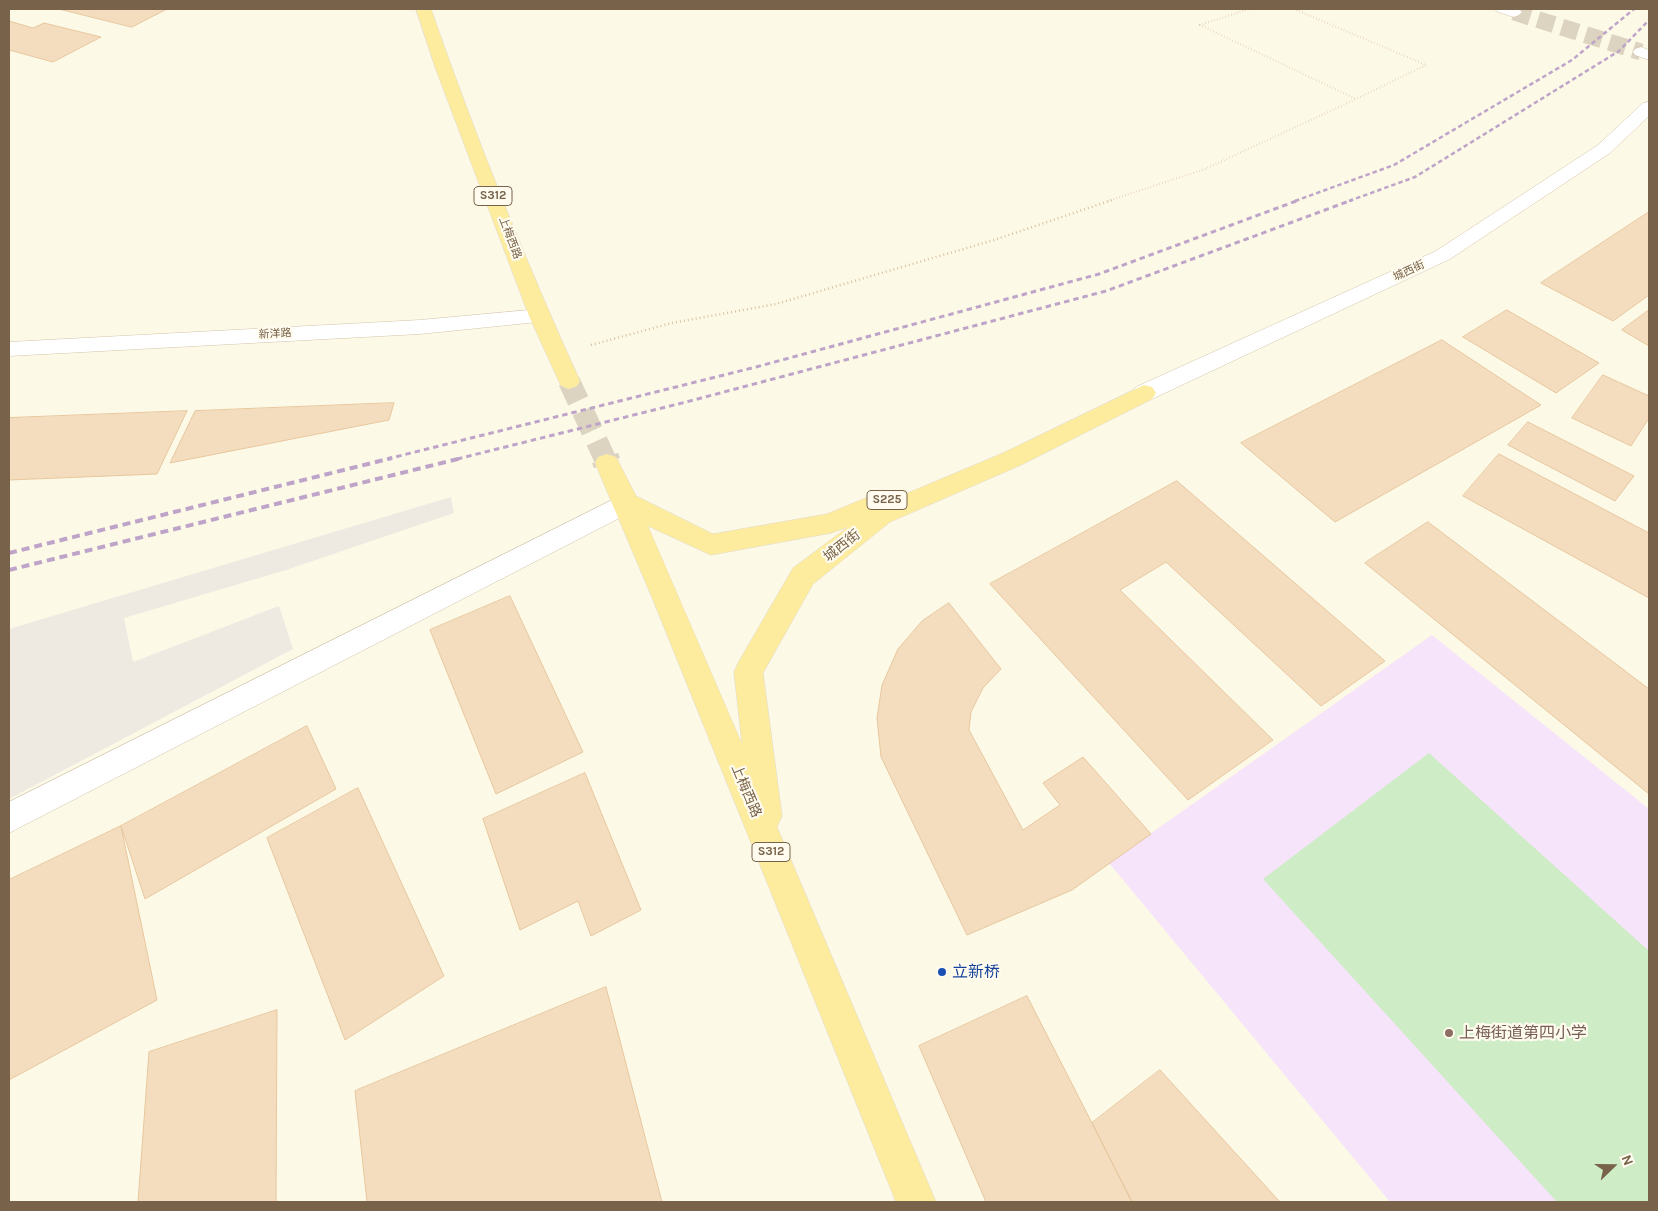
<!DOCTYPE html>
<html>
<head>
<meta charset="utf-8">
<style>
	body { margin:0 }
	#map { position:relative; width:1658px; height:1211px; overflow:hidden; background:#fdf9e7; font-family:Karla,sans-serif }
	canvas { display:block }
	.frame { position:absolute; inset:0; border:10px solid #78634a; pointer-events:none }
	.north { position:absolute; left:1588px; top:1141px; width:50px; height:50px; -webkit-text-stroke:4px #fffbee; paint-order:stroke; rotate:68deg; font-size:14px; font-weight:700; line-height:20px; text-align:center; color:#78634a }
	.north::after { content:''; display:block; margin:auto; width:18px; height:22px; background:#78634a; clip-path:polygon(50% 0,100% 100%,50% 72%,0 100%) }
</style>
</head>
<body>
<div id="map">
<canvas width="1658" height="1211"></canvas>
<div class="frame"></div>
<div class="north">N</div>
</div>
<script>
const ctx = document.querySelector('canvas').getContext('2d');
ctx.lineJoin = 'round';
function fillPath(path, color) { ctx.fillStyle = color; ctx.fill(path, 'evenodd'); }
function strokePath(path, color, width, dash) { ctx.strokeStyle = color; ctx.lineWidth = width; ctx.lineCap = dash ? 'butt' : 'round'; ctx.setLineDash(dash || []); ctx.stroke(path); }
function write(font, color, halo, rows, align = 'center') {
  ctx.font = font + ' Karla,"Noto Sans SC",sans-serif'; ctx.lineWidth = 4.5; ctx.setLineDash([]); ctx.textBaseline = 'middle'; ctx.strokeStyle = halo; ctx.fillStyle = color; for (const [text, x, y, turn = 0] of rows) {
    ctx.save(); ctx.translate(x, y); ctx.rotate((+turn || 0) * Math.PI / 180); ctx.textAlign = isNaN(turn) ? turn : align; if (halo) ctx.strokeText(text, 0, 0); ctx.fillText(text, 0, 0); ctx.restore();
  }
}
fillPath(new Path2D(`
	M451,497L454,513L286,570L124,618L133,662L279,606L293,649L9,799V629Z`), '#eee9e1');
fillPath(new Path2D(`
	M1432,635L1649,809V1202H1390L1109,863Z`), '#f6e4fa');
fillPath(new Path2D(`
	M1429,753L1649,951V1202H1557L1263,879Z`), '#ceecc5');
const building = new Path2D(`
	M59,9H167L132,27Z
	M9,21L33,28L44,23L101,37L53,62L9,50Z
	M1649,212V295L1613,321L1541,283Z
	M1507,310L1599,363L1556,393L1463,337Z
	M1649,310V346L1622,330Z
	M1442,340L1541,405L1335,522L1241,443Z
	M1603,375L1649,396V418L1631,446L1572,418Z
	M394,403L389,420L170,463L195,411Z
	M187,411L157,474L9,480V418Z
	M1528,422L1634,476L1615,501L1508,445Z
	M1499,454L1649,533V598L1463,496Z
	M1177,481L1385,661L1321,706L1166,562L1120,590L1273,740L1188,800L990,584Z
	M1428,522L1649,689V794L1365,563Z
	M510,596L583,752L496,794L430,630Z
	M949,603L1001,669L983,688L971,712L969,730L1023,830L1060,805L1043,783L1083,757L1151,834L1072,890L967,935L881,757L877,718L882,685L898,649L922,621Z
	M307,726L336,789L145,899L121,826Z
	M585,773L641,910L591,936L578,901L520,930L483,819Z
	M358,788L444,976L345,1040L267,838Z
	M121,826L157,1000L9,1080V880Z
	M606,987L662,1202H367L355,1091Z
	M1027,996L1092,1123L1132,1202H986L919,1046Z
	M277,1010L276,1202H138L149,1052Z
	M1160,1070L1280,1202H1132L1092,1123Z`);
fillPath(building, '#f4ddbe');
strokePath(building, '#e7c79e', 1);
strokePath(new Path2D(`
	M1514,12L1641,52`), '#dcd4c0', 17, [17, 8]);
strokePath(new Path2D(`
	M569,381L605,459`), '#dcd4c0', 22, [22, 11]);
strokePath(new Path2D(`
	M605,458L607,463`), '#dcd4c0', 28, [28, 14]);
const street = new Path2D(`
	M1495,9H1519L1522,12L1519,15L1514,17L1498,12Z
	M626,493L635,496L639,503L635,510L9,833V802Z`);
const secondary = new Path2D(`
	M1641,47L1649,50V60L1635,55L1633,52L1635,49Z
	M1649,102V116L1610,153L1450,259L1152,399L1144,401L1136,399L1132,393L1136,387L1436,251L1598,145L1643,103Z
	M540,309L548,311L551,316L548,321L420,334L9,356V342L420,320Z`);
const primary = new Path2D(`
	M416,9H431C475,135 525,260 580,381L577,386L569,389L561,386L529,316L435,67Z
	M1144,385L1152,387L1156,393L1152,399L1021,465L890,522L813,584L763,673L782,816L777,827L936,1202H896L653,600L595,463L598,457L607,454L616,457L636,496L713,534L827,514L885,490L894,493L896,498L1003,453ZM648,526L711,555L831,533L848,527L793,568L738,663L734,672L742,744Z`);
strokePath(street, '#d0c2ac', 1);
strokePath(secondary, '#d3c4aa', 1);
strokePath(primary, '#dfdad4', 1);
strokePath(new Path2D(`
	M1294,9L1426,65L1356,99
	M1108,201L1205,169L1356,99L1200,25L1249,9`), '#d9c1a0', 2, [0.5, 2.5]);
strokePath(new Path2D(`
	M591,345L672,323L776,304L994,240L1112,200`), '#d9c1a0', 2.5, [1, 3]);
fillPath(street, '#fff');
fillPath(secondary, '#fff');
fillPath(primary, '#fdeb9e');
strokePath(new Path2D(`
	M1295,201L1394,165L1572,60L1634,9
	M1349,201L1415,177L1619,51L1649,20`), '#bea4c8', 2.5, [4.5, 3]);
strokePath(new Path2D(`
	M387,459L756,367L1099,274L1299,200
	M457,459L686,402L1106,291L1352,200`), '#bea4c8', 3, [5.5, 4]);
strokePath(new Path2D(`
	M9,553L392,458
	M9,570L462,458`), '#bea4c8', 4, [8, 5]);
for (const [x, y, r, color] of [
	[942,972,5,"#1a4fb4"],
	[1449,1033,5,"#8d6e63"]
]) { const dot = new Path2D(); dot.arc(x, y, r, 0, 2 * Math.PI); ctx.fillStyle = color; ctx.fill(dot); strokePath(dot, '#fffbee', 2); }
write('11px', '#78634a', '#fffbee', [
	["上梅西路",510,238,69],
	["城西街",1409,271,-25],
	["新洋路",275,334,-3]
]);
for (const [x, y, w] of [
	[493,196,38],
	[887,500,40],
	[771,852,38]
]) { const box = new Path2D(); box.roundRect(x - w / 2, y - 9.5, w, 19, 4); ctx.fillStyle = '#fffbee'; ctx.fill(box); strokePath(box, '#78634a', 1); }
write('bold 12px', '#78634a', null, [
	["S312",493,196],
	["S225",887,500],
	["S312",771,852]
]);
write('14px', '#78634a', '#fffbee', [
	["城西街",842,546,-38],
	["上梅西路",746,791,67]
]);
write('16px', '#164399', '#fffbee', [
	["立新桥",952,972]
], 'left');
write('16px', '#785e54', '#fffbee', [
	["上梅街道第四小学",1459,1033]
], 'left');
</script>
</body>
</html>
